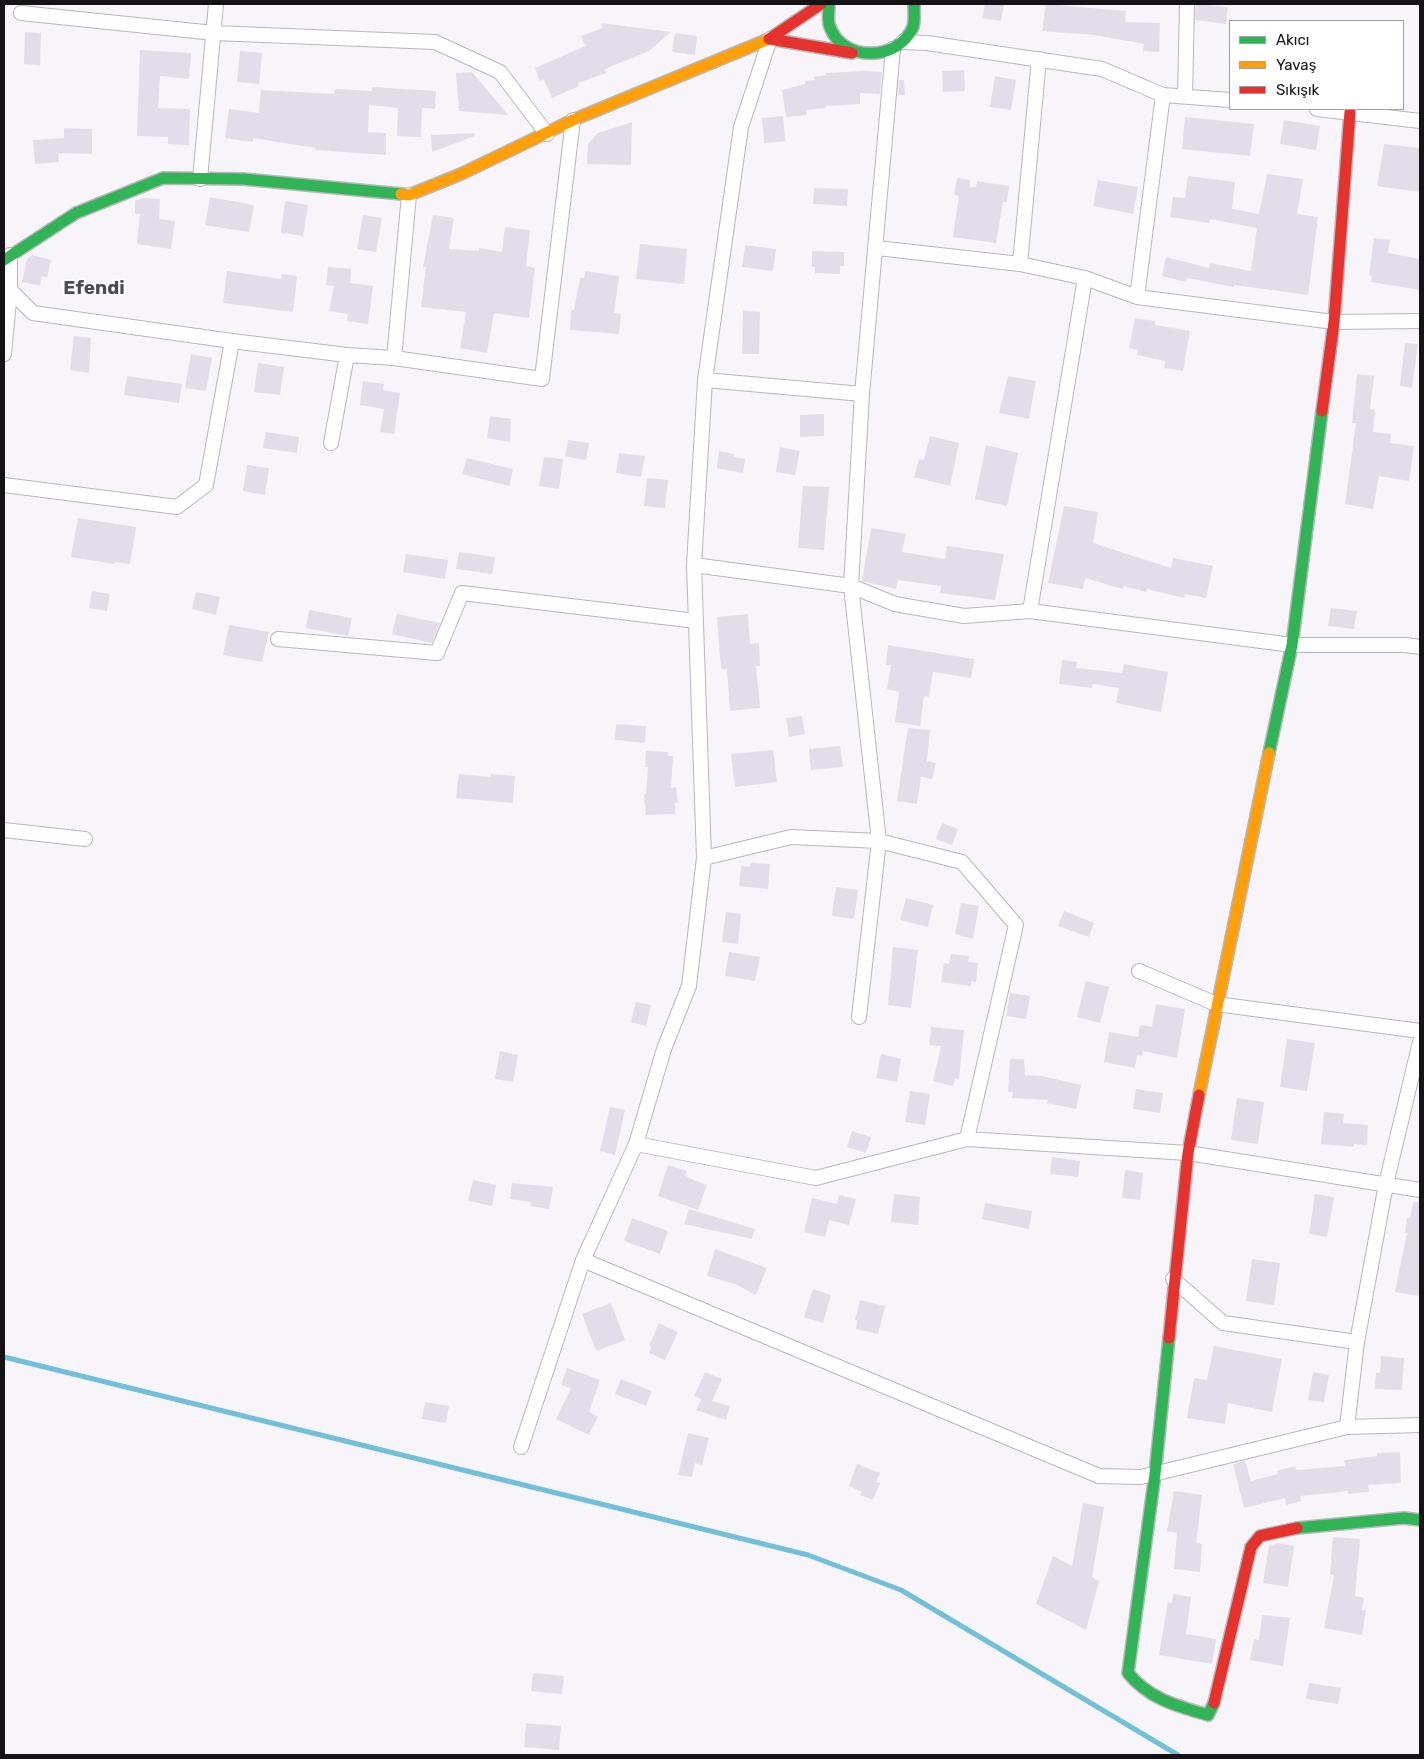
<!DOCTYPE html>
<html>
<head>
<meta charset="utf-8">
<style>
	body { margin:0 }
	#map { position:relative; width:1424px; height:1759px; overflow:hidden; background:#f7f5fa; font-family:Rubik,sans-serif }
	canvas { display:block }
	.frame { position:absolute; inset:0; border:5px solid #151316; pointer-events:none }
	.legend { position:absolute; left:1229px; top:20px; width:175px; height:90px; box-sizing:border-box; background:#fff; border:1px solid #a1a1a2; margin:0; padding:6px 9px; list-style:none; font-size:15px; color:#151316 }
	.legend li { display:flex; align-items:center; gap:10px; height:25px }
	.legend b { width:25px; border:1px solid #a1a1a2 }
</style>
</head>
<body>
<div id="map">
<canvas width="1424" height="1759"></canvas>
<div class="frame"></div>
<ul class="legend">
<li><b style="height:6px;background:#30b455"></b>Akıcı</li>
<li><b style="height:6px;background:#ff9f0a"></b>Yavaş</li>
<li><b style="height:6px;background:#e5322d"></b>Sıkışık</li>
</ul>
</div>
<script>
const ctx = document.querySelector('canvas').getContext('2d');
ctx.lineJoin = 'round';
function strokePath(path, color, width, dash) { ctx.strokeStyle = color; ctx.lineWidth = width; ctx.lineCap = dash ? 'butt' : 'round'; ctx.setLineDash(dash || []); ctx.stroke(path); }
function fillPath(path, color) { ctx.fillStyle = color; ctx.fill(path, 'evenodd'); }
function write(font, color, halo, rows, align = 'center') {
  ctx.font = font + ' Rubik,sans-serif'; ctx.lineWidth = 4; ctx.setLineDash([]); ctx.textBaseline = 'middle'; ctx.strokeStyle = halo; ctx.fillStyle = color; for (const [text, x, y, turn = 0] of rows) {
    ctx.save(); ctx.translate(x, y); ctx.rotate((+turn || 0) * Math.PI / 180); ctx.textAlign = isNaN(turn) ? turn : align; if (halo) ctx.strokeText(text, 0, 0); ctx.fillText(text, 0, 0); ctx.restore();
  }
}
strokePath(new Path2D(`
	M4,1357L808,1555L901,1590L1178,1755`), '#72bfda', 5);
fillPath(new Path2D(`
	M985,4H1004L1001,21L982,18Z
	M1046,4L1126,11L1125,22L1160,23L1159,52L1143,51L1144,44L1095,35L1042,31Z
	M1196,4L1228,7L1226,24L1195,20Z
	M601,23L671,32L649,51L610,67L605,70L606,73L578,83L579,86L552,98L544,79L540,81L535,68L585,46L581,36L603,28Z
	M25,32L41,33L40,65L24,64Z
	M675,33L697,36L695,55L672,52Z
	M140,50L191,53L189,79L160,76L158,108L190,109L189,145L168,144V137L137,136Z
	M240,51L262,53L259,84L237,82Z
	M964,70L965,91L943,92L942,71Z
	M866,71L882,72L880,94L860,93V104L826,106V108L806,110L807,115L786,117L782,90L805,84V81L815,80L814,77L826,75V73Z
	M472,72L508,115L459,111L456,73Z
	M995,76L1016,80L1011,110L990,107Z
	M899,80H904L905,95H898Z
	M372,87L436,91L435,109L422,108L421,137L397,136L398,108L369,105L368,132L386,133V155L315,150L316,148L253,138V142L225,138L229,109L259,113L261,90L334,94L335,89L372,91Z
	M783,116L785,141L764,143L762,118Z
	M1185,117L1254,124L1250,156L1182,149Z
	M1284,120L1320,126L1316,150L1280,144Z
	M632,122L631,165L587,164L588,144L598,133Z
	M64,128L92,129V154L58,153L59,162L35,164L33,140L64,138Z
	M474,133L475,136L432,152L431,135Z
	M1384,144L1420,148V192L1377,186Z
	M1267,174L1303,179L1297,214L1318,217L1308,295L1234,285V287L1187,278L1186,282L1162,276L1166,257L1209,268L1210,263L1251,271L1257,228L1210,219L1209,223L1170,217L1173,197L1185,198L1188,176L1235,182L1232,209L1259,214Z
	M957,178L970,180V187H976L977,181L1009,186L1007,202H1003L996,243L953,237L959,196L954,195Z
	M1098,180L1138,187L1133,214L1093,206Z
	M814,188L848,189L847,206L813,204Z
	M210,197L254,205L249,232L205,225Z
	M143,198L160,199L159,219L175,221L171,249L137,244L140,214H135V201Z
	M285,201L308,205L303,236L281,233Z
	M363,215L382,218L376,252L357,249Z
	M433,215L454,218L449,249L479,251V248L502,252L505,227L530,230L526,266L535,268L529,318L494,313L487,353L460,348L466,312L421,307L426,267H423Z
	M1374,238L1390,240L1388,253L1420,259V290L1371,282L1372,276L1369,275Z
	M640,244L687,249L684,284L636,279Z
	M745,245L776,249L773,271L742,267Z
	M812,251L844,252V266H840V274L815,273V267H812Z
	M32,255L51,260L47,278L42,276L40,286L22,282L27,259Z
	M328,267L351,269L350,283L373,286L368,324L347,321L348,314L329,311L334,286L326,285Z
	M227,271L281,279L282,274L297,276L293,312L223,303Z
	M585,271L619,276L614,313L621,314L619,334L570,330L571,310H574L580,278H584Z
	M743,311L760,312L759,354H742Z
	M1135,318L1155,321V325L1190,331L1183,371L1164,368L1165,361L1137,355L1138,350L1129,348Z
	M74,336L91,338L89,373L70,370Z
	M1405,343L1418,344L1412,388L1400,386Z
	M191,354L212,358L206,391L185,388Z
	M258,363L284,367L280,395L254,392Z
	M1357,374L1374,376L1370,409L1375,410L1373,432L1391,434L1390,443L1414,446L1409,481L1379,476L1373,509L1345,504L1356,423H1352Z
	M127,376L182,384L179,403L124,395Z
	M1008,376L1036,381L1029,419L999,413Z
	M363,381L384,384L383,390L400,393L394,434L380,432L384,409L360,405Z
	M824,414V436L800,437V415Z
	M490,416L511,419L510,442L487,438Z
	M266,432L299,437L297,453L263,448Z
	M930,436L959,443L950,486L914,477L919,459L924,460Z
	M568,440L589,443L586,460L565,456Z
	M986,445L1018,453L1007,506L975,499Z
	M780,447L800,451L795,475L776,472Z
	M719,451L734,454V457L745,459L743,473L717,468Z
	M619,453L645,456L641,477L616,473Z
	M544,457L563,459L559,489L539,486Z
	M467,458L513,469L509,486L462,474Z
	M247,465L269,468L265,495L243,491Z
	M647,478L668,480L665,508L644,506Z
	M803,486L829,487L824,550L798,548Z
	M1064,506L1098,512L1093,543L1171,568L1173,558L1213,566L1206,598L1185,594L1184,598L1147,589L1146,592L1124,586L1123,589L1085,578L1083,589L1048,583Z
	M78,518L136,527L130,564L115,562V564L71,557Z
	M871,528L906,534L902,552L945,559L947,546L1004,554L995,600L940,593L941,586L898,580L896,589L862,581Z
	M459,552L495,557L492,574L456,569Z
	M406,554L448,560L445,579L403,572Z
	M92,591L110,594L107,611L89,608Z
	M196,592L220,597L216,615L192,609Z
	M1331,608L1357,611L1354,629L1328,626Z
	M309,610L352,618L348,636L306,628Z
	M397,614L440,623L432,643L392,634Z
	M748,614L750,644L759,643L760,666H756L760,708L730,711L727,669H721L717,617Z
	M229,625L269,632L262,662L223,655Z
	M888,645L974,659L971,678L933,672L929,697L924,696L920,726L895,722L899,692L887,689L891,665H886Z
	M1062,660L1077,662L1076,668L1122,673L1124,664L1168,672L1161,712L1116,703L1119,688L1093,684L1092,688L1059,684Z
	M802,716L805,734L789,737L786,718Z
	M616,724L646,726L645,743L615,740Z
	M908,728L930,730L927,761L936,763L932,779L921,777L917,804L897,801Z
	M840,746L843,767L811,770L809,749Z
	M773,750L777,782L735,787L731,754Z
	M646,751L668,752V756H673L671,788L676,787L678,803H675V814L646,815L644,794H646L648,767H645Z
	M459,774L491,777V774L515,776L513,803L456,798Z
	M942,823L958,829L952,845L936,839Z
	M751,863L770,864L768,889L739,886L741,866L750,867Z
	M836,887L858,890L854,919L832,916Z
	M906,898L933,905L928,927L900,920Z
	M961,903L979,906L973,939L955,934Z
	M1064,911L1094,923L1089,937L1058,926Z
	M726,912L741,914L738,944L722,942Z
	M893,947L918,950L911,1008L888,1005Z
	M729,952L760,957L755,981L725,976Z
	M951,954L969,956L968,962L978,963L976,982L971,981V986L941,982L944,963L949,964Z
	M1086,981L1109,987L1100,1023L1077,1017Z
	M1010,993L1030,996L1026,1019L1006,1016Z
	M636,1002L651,1005L646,1026L631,1022Z
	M1156,1004L1185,1009L1177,1058L1143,1051L1142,1056L1137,1055L1135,1068L1104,1062L1109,1032L1138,1037L1140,1025L1152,1027Z
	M931,1027L964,1030L959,1079L955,1078L953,1086L933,1081L941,1046L929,1045Z
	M1287,1039L1315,1043L1307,1091L1280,1087Z
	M500,1051L518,1055L513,1082L495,1079Z
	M881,1054L901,1059L897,1082L876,1078Z
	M1010,1059H1024L1025,1075L1042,1076L1081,1085L1076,1109L1047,1103L1048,1100L1012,1098L1013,1092H1008Z
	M1136,1089L1163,1093L1160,1113L1133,1109Z
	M910,1091L930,1094L925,1125L905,1122Z
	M1237,1098L1264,1102L1258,1144L1231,1140Z
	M610,1107L625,1110L615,1155L600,1151Z
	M1324,1112L1344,1114L1343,1123L1368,1125L1367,1145L1354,1144L1353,1147L1321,1144Z
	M852,1131L871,1137L866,1153L847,1147Z
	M1052,1157L1080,1161L1078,1177L1050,1174Z
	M668,1165L687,1171L685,1175L689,1178L707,1185L698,1210L658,1196Z
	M1125,1170L1143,1173L1140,1200L1122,1198Z
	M473,1180L496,1185L492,1206L468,1201Z
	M512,1183L553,1187L549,1209L530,1206L531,1202L510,1199Z
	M894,1194L920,1197L918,1225L891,1222Z
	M1315,1194L1334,1197L1327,1237L1309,1234Z
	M839,1195L856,1199L849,1225L829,1220L825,1237L804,1232L812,1198L837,1204Z
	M1413,1202H1420V1292L1418,1296L1395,1292L1407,1233H1405L1407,1218H1410Z
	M985,1203L1032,1211L1029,1229L982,1219Z
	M689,1209L755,1229L752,1239L684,1224Z
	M632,1218L668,1231L660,1254L624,1241Z
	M715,1249L767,1268L756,1295L735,1284L707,1276Z
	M1252,1259L1280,1263L1274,1305L1246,1301Z
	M813,1289L831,1295L823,1323L804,1317Z
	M860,1300L885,1306L878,1334L856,1329L857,1321L855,1320Z
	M611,1303L625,1340L596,1351L582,1314Z
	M659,1323L678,1332L665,1360L649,1353L651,1347L649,1346Z
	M1214,1346L1282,1359L1272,1412L1228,1403L1225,1424L1187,1418L1194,1378L1207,1380Z
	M1381,1356L1404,1358L1402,1390L1375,1389L1376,1373H1380Z
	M567,1368L600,1380L589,1412L598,1417L589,1435L556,1419L571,1388L561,1385Z
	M705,1372L722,1379L712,1401L730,1406L726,1420L696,1410L701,1399L694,1396Z
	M1313,1372L1329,1375L1324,1402L1308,1400Z
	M621,1379L652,1391L646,1406L615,1394Z
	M425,1402L449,1406L446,1423L422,1419Z
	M688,1433L709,1438L702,1465L695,1463L692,1477L678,1475Z
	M1400,1452L1401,1483L1368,1485L1369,1492L1348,1494V1491L1300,1496L1301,1501L1286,1505L1285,1498L1244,1508L1233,1464L1245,1461L1251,1481L1278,1474L1277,1471L1295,1466L1297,1470L1345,1466L1344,1460L1377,1456V1453Z
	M857,1464L880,1473L876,1482L880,1483L873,1500L860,1495L862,1492L849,1486Z
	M1174,1491L1202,1495L1196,1543L1202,1544L1200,1572L1174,1569L1177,1533L1167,1531Z
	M1083,1503L1104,1507L1092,1577L1099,1581L1086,1630L1036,1604L1053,1556L1072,1566Z
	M1333,1537L1360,1539L1355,1596L1364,1598L1362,1610H1366L1362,1635L1324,1628L1334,1576L1330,1575Z
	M1278,1543L1294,1546L1288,1587L1263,1583L1269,1546Z
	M1173,1594L1191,1597L1186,1634L1216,1639L1212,1664L1159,1655L1168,1602L1172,1603Z
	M1262,1615L1290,1618L1283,1666L1250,1660L1254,1639L1259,1640Z
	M533,1673L564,1676L562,1694L531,1691Z
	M1309,1683L1341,1688L1338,1704L1306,1699Z
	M526,1723L561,1726L559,1750L524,1747Z`), '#e3ddea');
const street = new Path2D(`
	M21,13L214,33L435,42L500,72L547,134
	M903,42L927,43L1102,69L1163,95L1230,100
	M1185,96L1187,4
	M1317,109L1420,121
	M200,179L216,4
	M877,248L1020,264L1085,278L1137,297L1334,322L1420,321
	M10,255V290L33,313L232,341L347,355L394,358L542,379L573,120
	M1020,264L1039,59
	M1137,297L1163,95
	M4,354L10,290
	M394,358L409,195
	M705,380L862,394
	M331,443L347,355
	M4,485L177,507L206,485L232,341
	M694,565L851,586L895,604L964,616L1030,611L1292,645H1405L1420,647
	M1030,611L1085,278
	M278,639L437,653L462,593L696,621
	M4,830L85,839
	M704,858L791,837L879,841L962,862L1016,925L967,1139
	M1139,971L1216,1004L1420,1031
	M859,1017L879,841L851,586L862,394L893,49
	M636,1144L816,1178L967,1139L1188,1153L1420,1190
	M583,1260L1099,1476L1141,1477L1347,1427L1420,1425
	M1173,1279L1223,1323L1357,1342
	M1347,1427L1357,1342L1386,1184L1420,1042
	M521,1447L583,1260L636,1144L664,1049L689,986L704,858L694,565L705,380L741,127L770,39`);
const fast = new Path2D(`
	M829,4C829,11 827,21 830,27C843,63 899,61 913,27C915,21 914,11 914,4
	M4,260L76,213L163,178L243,179L401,194
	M1269,753L1292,645L1322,411
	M1169,1338L1155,1474L1128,1673C1149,1699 1177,1706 1208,1715L1214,1703
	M1297,1528L1404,1518L1420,1520`);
const slow = new Path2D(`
	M401,194L409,195L461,174L573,120L769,39
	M1199,1095L1269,753`);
const jam = new Path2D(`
	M769,39L821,4
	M770,39L852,53
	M1322,411L1334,322L1350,112
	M1169,1338L1188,1153L1199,1095
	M1214,1703L1251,1547L1260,1536L1297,1528`);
strokePath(street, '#b8b7bb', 16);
strokePath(fast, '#b8b7bb', 14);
strokePath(slow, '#b8b7bb', 14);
strokePath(jam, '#b8b7bb', 14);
strokePath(street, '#fefefe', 14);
strokePath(fast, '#30b455', 11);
strokePath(slow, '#ff9f0a', 11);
strokePath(jam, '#e5322d', 11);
write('bold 19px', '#4e4a52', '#fff', [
	["Efendi",94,289]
]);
</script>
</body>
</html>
